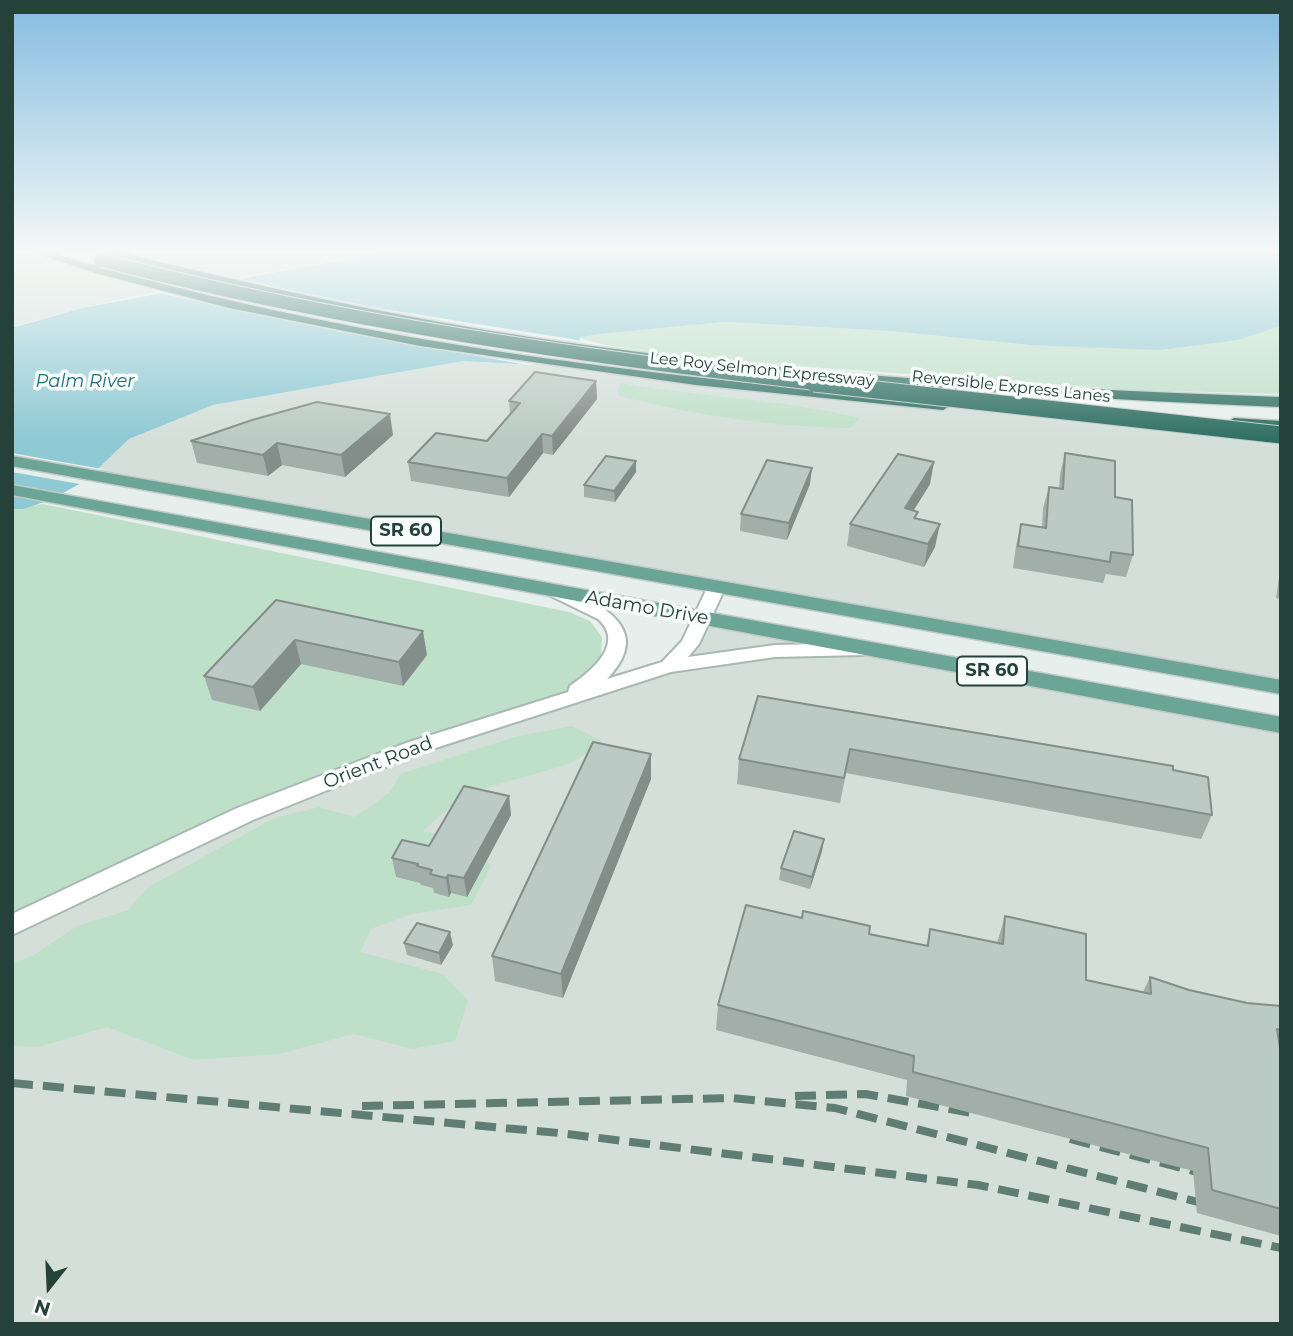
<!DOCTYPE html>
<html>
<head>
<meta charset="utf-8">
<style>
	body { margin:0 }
	#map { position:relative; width:1293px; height:1336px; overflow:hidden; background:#e6efeb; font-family:Montserrat,sans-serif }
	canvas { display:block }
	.frame { position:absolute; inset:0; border:14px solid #24423a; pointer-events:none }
	.north { position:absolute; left:14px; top:1252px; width:70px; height:70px; -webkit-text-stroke:5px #f7fbf9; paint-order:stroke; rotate:198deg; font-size:19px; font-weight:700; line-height:28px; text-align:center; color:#24423a }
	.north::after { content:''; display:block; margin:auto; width:24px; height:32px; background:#24423a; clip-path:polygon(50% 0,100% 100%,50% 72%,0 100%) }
</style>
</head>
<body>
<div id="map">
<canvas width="1293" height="1336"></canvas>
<div class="frame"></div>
<div class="north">N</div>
</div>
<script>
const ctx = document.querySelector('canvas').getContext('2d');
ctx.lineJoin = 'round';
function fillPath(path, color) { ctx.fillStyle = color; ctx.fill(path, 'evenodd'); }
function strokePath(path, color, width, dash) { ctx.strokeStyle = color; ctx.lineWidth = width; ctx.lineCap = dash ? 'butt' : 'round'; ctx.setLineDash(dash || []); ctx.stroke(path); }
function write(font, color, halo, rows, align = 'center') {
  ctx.font = font + ' Montserrat,sans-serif'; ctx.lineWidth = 7; ctx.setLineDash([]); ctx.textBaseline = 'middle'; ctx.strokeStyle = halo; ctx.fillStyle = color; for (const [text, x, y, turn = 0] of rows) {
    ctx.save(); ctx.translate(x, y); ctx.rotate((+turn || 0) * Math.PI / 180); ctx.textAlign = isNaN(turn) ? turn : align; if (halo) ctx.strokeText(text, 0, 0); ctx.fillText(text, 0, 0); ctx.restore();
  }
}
fillPath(new Path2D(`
	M12,253H32L162,291L82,308L12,327Z
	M120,253H380L229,279Z
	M463,361L516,364L539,361L690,382L1281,431V685L94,472L129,439L213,405Z
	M707,625L1281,733V1324H12V926L215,833L404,755L679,662Z`), '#d4dfda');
fillPath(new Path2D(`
	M726,322L890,331L1030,345L1238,340L1281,326V394L1135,390L782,365L668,354L605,345L579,338L598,334Z
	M620,383C700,397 781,399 860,418L850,428C773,427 694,415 620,396L618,391Z
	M43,504L569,612L590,621L602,637L601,657L579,687L555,700L323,781L12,920V509Z
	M572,726L604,742L569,764L465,794L423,831L474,842L491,867L471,905L411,914L371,929L360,952L443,974L468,1001L455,1041L413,1049L354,1034L279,1054L194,1060L107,1027L39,1047L12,1046V964L34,955L77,926L128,910L147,888L274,818L319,807L355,817L390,792L400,774L518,736Z`), '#bfe0c8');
fillPath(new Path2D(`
	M380,253H1281V326L1238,340L1160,350L1030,345L890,331L726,322L598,334L579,338L585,351L554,359L516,364L463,361L213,405L129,439L85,481L52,499L24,509H12V328L82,308Z`), '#8ec9d4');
fillPath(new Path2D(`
	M225,276L377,308L584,341L589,350L587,354L561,361L551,360L528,365L340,332L149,291Z
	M12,453L102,469L85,485L12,472Z`), '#e6efeb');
const tertiary = new Path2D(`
	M717,581L726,586L699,644L688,657L775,645L863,643L872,649L863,655L775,657L671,672L420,753L253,820L12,935V914L237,808L406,743L568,692L570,686C590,672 626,644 598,619L549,595L546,591L549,587C560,584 570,591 580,596C621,614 645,640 607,679L662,662L682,641L708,586Z`);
const primary = new Path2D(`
	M12,456L1281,680V694L12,466Z
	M12,485L1281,717V733L12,495Z`);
const motorway = new Path2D(`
	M35,253H52C340,340 643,377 943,400L951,405L943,410L696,385L420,346L229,308L99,274Z
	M105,253H123C262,287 401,318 543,339C787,375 1034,388 1281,397V407C945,393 619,369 290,300C245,291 200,279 156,268C140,264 118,262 105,253Z
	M1234,418L1281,421V431L1229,426L1226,423Z`);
strokePath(tertiary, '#a8b8b2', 4);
strokePath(primary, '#c2cac8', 3);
strokePath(motorway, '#c2cac8', 3);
fillPath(tertiary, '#fff');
fillPath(primary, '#6aa596');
fillPath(motorway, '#2f6f62');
strokePath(new Path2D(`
	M12,1083L559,1133L978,1185L1281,1248
	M795,1096L865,1094L972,1113
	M362,1106L732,1098L835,1108L1213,1206
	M1070,1139L1213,1176`), '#5f7d75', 8, [21, 10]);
const motorwayBridgeFar1 = new Path2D(`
	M100,260C340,322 583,357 829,385`);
const motorwayBridge = new Path2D(`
	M814,383L1281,435`);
strokePath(motorwayBridgeFar1, '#c2cac8', 15, []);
strokePath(motorwayBridge, '#c2cac8', 19, []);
strokePath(motorwayBridgeFar1, '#2f6f62', 13);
strokePath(motorwayBridge, '#2f6f62', 17);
fillPath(new Path2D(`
	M596,381L597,399L553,455L543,453L509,497L411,481L408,462L487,441L510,414L509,401Z
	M393,435L345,477L282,465L268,476L197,463L191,441Z
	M1065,453L1115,497L1133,555L1126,577L1106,574L1103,583L1013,568L1016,546L1021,524L1042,528L1043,508L1049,487L1059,488L1060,474Z
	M636,461V472L615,502L584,497V485Z
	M810,484L787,540L740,531L741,514Z
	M930,484L913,511L918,512L916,518L935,547L924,567L847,546L850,524Z
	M1281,564V599L1276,598Z
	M276,600L427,655L403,686L301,664L260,711L212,700L204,676Z
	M758,696L1173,770L1212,815L1201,839L846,773L840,803L737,784L739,759Z
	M651,754V779L563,998L495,981L492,956Z
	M509,796L511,815L467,897L451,893L449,897L434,893L433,888L421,885L420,883L396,877L392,858L429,846Z
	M824,839L822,851L810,889L779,880L781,868Z
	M1005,916L1086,980L1143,992L1150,977L1189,990L1247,1003L1281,1006V1036L1278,1040L1281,1054V1236L1197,1213L1193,1171L906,1096L907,1080L716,1030L718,1005L926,946L930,929L997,943Z
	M404,943L453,945L441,965L407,955Z`), '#a1aea9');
fillPath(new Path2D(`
	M596,381L597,399L553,455L552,436Z
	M390,414L393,435L345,477L341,455Z
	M542,434L543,453L509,497L507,478Z
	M277,443L282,465L268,476L263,455Z
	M636,461V472L615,502L614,491Z
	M934,462L930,484L901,531L905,508Z
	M812,468L810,484L787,540L789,523Z
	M940,524L935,547L924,567L928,544Z
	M423,631L427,655L403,686L399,662Z
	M295,640L301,664L260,711L253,687Z
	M651,754V779L563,998L561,974Z
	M509,796L511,815L467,897L464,878Z
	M824,839L822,851L810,889L812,877Z
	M448,875L451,893L449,897L446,878Z
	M450,932L453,945L441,965L439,953Z`), '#838d89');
const building = new Path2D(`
	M535,372L596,381L552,436L542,434L507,478L408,462L436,433L487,441L520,403L509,401Z
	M317,402L390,414L341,455L277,443L263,455L191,441L252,420Z
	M1065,453L1115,461V497L1132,500L1133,555L1111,552L1110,562L1018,546L1021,524L1046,528L1049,487L1063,489Z
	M898,454L934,462L905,508L918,512L914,518L940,524L928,544L850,524Z
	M606,456L636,461L614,491L584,485Z
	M767,460L812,468L789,523L741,514Z
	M276,600L423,631L399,662L295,640L253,687L204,676Z
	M758,696L1173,766V770L1208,777L1212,815L850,749L844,778L739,759Z
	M593,742L651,754L561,974L492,956Z
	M464,786L509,796L464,878L448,875L446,878L430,874L432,870L417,866L418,864L392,858L402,840L429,846Z
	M794,831L824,839L812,877L781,868Z
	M746,905L802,918L803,911L870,926L869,934L928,946L930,929L1003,944L1005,916L1086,934V980L1151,994L1150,977L1189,990L1247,1003L1281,1006V1030L1277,1029L1281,1054V1209L1212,1190L1208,1148L913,1072L914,1056L718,1005Z
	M417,923L450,932L439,953L404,943Z`);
fillPath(building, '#bbcac4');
strokePath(building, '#838d89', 2);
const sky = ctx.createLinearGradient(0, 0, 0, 440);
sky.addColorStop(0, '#84bce0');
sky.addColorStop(0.57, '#f4f8f6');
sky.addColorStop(1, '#f4f8f600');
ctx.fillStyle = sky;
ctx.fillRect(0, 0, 1293, 440);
write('16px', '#24423a', '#f7fbf9', [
	["Lee Roy Selmon Expressway",762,370,6],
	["Reversible Express Lanes",1011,387,6]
]);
write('italic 18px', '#1c6f80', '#f7fbf9', [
	["Palm River",85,382]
]);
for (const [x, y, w] of [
	[406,531,70],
	[992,671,70]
]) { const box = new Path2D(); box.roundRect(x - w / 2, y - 14.5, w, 29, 5); ctx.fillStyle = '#f7fbf9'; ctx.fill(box); strokePath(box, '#24423a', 2); }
write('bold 18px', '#24423a', null, [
	["SR 60",406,531],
	["SR 60",992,671]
]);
write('19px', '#24423a', '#f7fbf9', [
	["Adamo Drive",647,608,10],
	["Orient Road",378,763,-21]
]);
</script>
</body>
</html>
